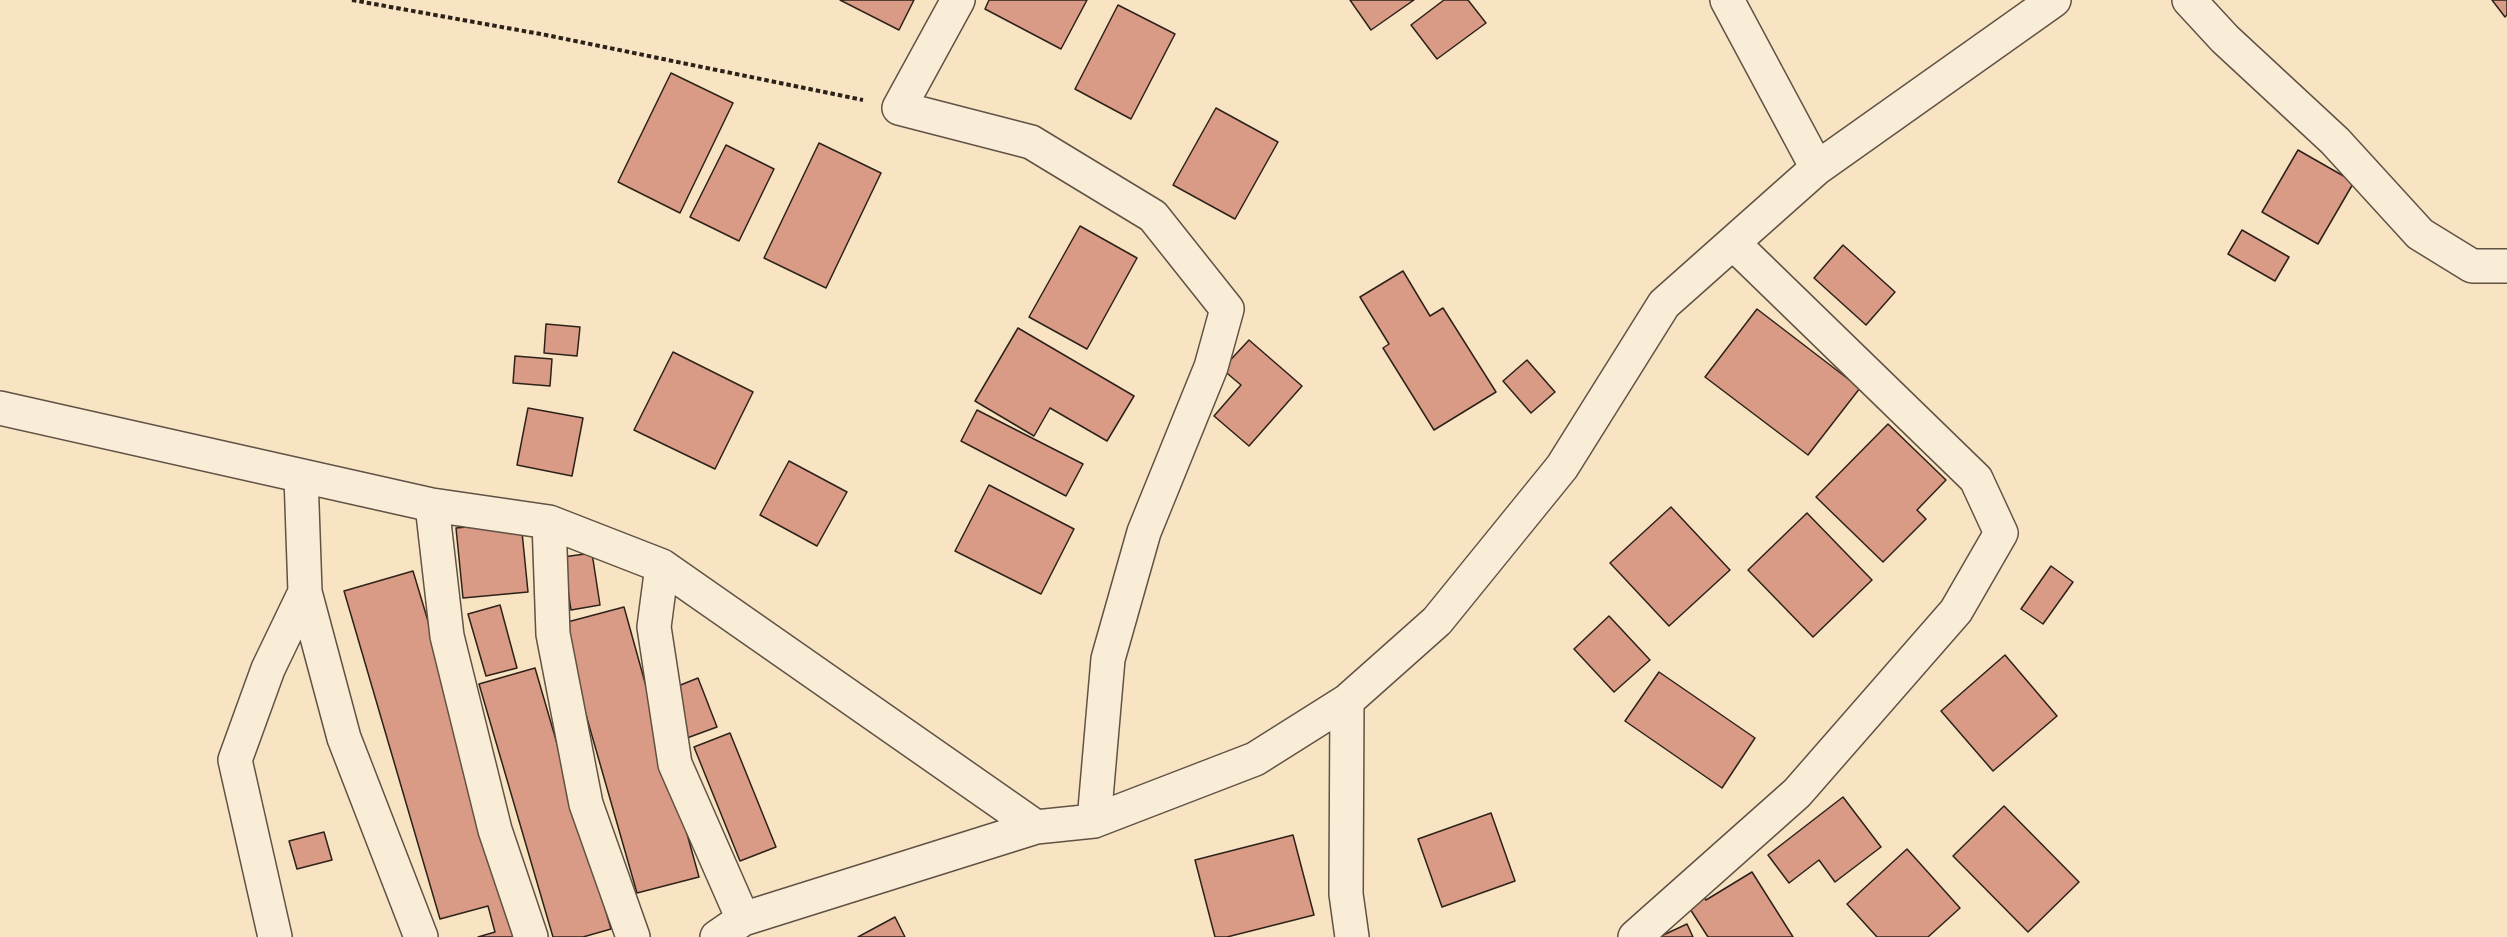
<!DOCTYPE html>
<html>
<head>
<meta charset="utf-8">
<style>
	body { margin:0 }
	canvas { display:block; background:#f8e4c3 }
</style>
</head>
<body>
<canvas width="2507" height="937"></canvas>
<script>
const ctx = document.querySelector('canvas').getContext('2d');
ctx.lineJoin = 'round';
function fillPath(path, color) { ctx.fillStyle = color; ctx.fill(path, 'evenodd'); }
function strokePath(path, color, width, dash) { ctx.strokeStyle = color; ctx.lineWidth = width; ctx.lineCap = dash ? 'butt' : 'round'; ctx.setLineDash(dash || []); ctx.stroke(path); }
const building = new Path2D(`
	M840,0H914L899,30Z
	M989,0H1087L1061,49L985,9Z
	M1350,0H1414L1371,30Z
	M1444,0H1468L1486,23L1437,59L1411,25Z
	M2492,0H2507V15L2505,17Z
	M1118,5L1175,34L1131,119L1075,89Z
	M671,73L733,103L680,213L618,182Z
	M1216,108L1278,142L1235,219L1173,185Z
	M819,143L881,173L826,288L764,258Z
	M726,145L774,169L739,241L690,217Z
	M2298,150L2354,182L2318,244L2262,212Z
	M1080,226L1137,258L1087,349L1029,317Z
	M2242,230L2289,257L2275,281L2228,254Z
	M1843,245L1895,292L1866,325L1814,278Z
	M1403,271L1430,316L1443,308L1496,392L1434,430L1383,348L1389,344L1360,297Z
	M1757,309L1860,388L1808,455L1705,377Z
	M546,324L580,327L577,356L544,353Z
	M1018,328L1134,396L1107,441L1050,408L1034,436L975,401Z
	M1249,340L1302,386L1249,446L1214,416L1241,385L1222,369Z
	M673,352L753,392L715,469L634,430Z
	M515,356L552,359L550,386L513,383Z
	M1527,360L1555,392L1531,413L1503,381Z
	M528,408L583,418L572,476L517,465Z
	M977,410L1083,464L1066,496L961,441Z
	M1888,424L1946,480L1917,510L1926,519L1883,562L1816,497Z
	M789,461L847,492L817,546L760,515Z
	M989,485L1074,529L1041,594L955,551Z
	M1671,507L1730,570L1669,626L1610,563Z
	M1807,513L1872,580L1813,637L1748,570Z
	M521,522L528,592L463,598L456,528Z
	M592,553L600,605L571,610L563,557Z
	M2051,566L2073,582L2043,624L2021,609Z
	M413,571L463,738L521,937H478L495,932L488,906L440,919L344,591Z
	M500,605L517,668L486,676L468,614Z
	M624,607L699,877L637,893L560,624Z
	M1609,616L1650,660L1614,692L1574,649Z
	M2005,655L2057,716L1993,771L1941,711Z
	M535,668L611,929L583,937H553L479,684Z
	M1659,672L1755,738L1722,788L1625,721Z
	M698,678L717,727L687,738L668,690Z
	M730,733L776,847L740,861L694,747Z
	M1843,797L1881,847L1835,882L1819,860L1789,883L1768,855Z
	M2004,806L2079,882L2028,932L1953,856Z
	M1491,813L1515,881L1442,907L1418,839Z
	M324,832L332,860L297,869L289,841Z
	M1293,835L1314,915L1227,937H1215L1195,860Z
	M1907,849L1960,908L1928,937H1877L1847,904Z
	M1752,872L1793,937H1708L1683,898L1698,889L1706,900Z
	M895,917L905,937H858Z
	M1687,924L1693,937H1659Z`);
fillPath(building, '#d99b85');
strokePath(building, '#2d2219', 1.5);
const street = new Path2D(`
	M958,0L899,108L1031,142L1153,216L1227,309L1211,367L1144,532L1108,659L1094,821
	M1727,0L1817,168
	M2189,0L2225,39L2335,141L2420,234L2472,266H2507
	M0,408L432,505L549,522L662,566L1036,827
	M301,476L305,592L344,738L421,937
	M432,505L447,636L495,830L531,937
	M549,522L553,634L586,804L633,937
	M662,566L654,627L675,764L743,919
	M1347,701L1346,894L1352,937
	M275,937L235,760L268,669L305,592
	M717,937L743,919L1036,827L1094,821L1255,759L1347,701L1437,621L1562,467L1664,304L1817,168L2054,0
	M1635,937L1797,793L1956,611L2001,533L1976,479L1733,243`);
strokePath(street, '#605244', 36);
strokePath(new Path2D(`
	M352,0L546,35L863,100`), '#2d2219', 4, [4.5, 3]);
strokePath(street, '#faedd8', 33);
</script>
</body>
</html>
